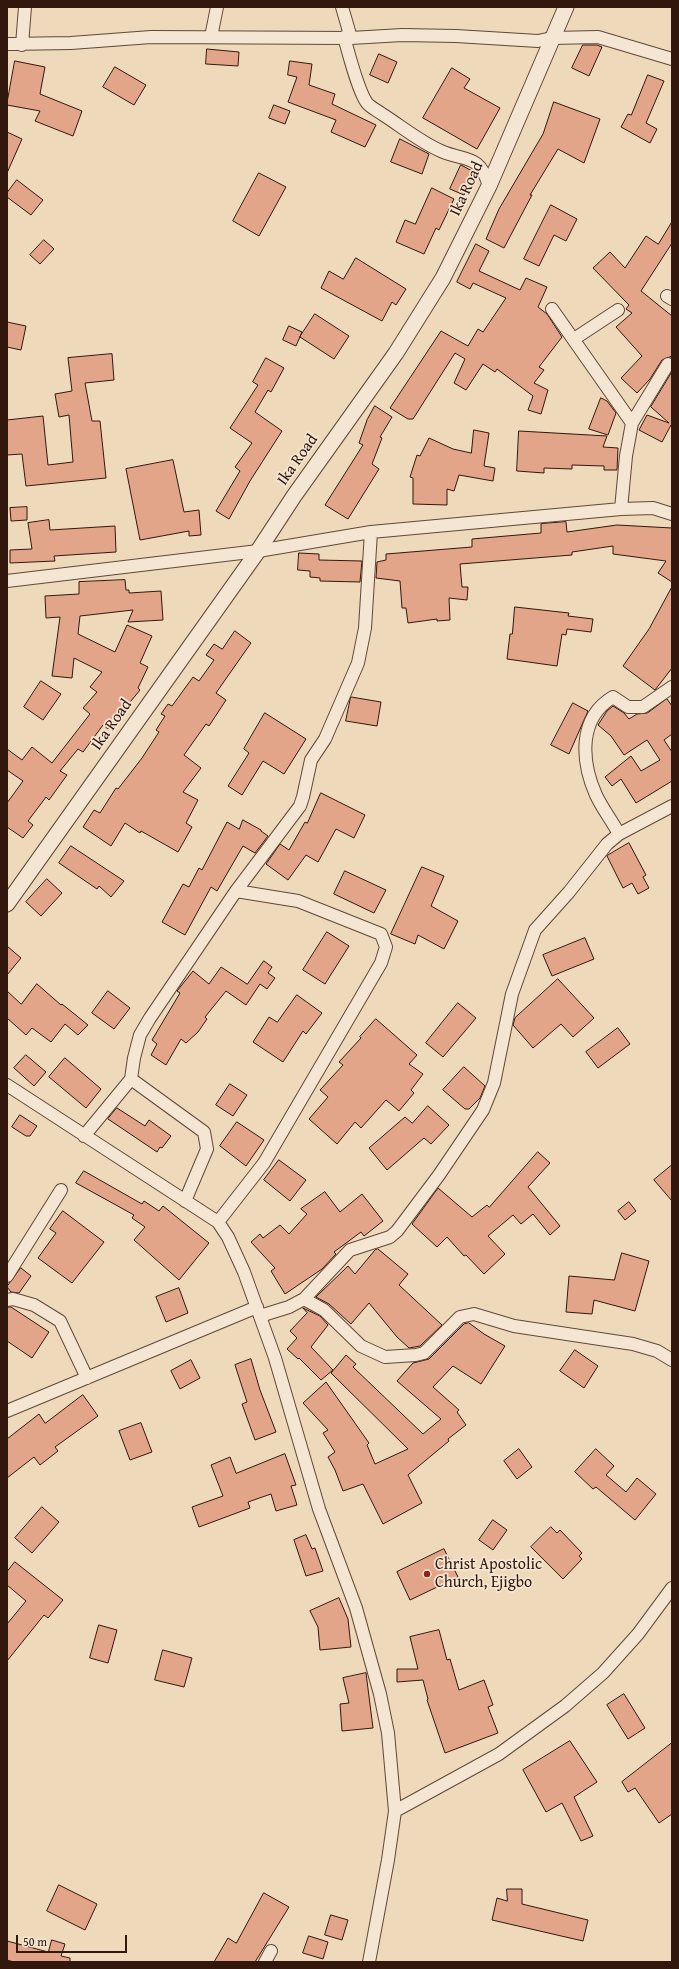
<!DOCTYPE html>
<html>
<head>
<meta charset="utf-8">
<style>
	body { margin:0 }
	#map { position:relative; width:679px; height:1969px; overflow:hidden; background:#eed9ba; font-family:"Gentium Book Plus",serif }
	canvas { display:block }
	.frame { position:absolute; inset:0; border:8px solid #32170d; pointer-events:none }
	.scale { position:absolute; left:16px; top:1935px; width:111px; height:18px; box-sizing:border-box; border:2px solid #32170d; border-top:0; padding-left:5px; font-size:12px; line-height:14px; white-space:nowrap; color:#32170d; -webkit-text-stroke:3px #f4e6d2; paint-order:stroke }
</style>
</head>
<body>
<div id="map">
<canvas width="679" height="1969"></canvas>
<div class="frame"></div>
<div class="scale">50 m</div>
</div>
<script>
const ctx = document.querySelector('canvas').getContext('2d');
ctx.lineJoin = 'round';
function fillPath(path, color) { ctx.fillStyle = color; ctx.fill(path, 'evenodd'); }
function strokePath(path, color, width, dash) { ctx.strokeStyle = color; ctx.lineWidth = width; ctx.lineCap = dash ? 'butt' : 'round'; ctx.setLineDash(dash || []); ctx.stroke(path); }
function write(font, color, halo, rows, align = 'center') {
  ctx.font = font + ' "Gentium Book Plus",serif'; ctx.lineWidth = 3.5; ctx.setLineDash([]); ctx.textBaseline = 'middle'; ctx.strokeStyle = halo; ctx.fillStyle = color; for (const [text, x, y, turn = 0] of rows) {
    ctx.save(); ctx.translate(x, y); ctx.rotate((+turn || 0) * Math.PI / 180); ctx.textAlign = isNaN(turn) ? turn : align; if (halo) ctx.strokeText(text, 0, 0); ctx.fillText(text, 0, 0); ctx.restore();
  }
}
const building = new Path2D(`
	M583,45H597L602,47L589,76L572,68Z
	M207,49L239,52L238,66L206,64Z
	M379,54L397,62L388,83L370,75Z
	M15,61L45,67L40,94L82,111L73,136L35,121L40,111L7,105Z
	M290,61L312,64L309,85L335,94L332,104L376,125L365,147L331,132L336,120L288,102L297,77L288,75Z
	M115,67L146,85L134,105L103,87Z
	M452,68L470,79L464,88L500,108L477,149L423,118Z
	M648,75L664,81L646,123L657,129L650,143L621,127L628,114L631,115Z
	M554,102L600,119L584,163L558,149L530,195H532L504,248L486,239L499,209L543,134Z
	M274,105L290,111L285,124L269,118Z
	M7,132L22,139L7,173Z
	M400,139L429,154L422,174L391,162Z
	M461,165L474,172L464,195L450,189Z
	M259,173L286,187L259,236L233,221Z
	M17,180L43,200L31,215L7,197V193Z
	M432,188L454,199L439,230L436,228L424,254L396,242L405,220L415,224Z
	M551,205L577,219L566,241L554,235L539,266L524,259Z
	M672,222V243L641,291L672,316V356L662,360L650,379L637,393L621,378L642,356L616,327L632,313L626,309L629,305L593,268L610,252L625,268L646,236L658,244Z
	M44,240L54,249L40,264L30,255Z
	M476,244L489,251L479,271L520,290L526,278L547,287L538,307L547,314L562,337L539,367L544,370L534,383L548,390L541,414L528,410L533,396L497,369L495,372L483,364L466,390L454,383L465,359L455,353L413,419H408L390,408L441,331L468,346L478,329L483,332L506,298L473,283L470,289L457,282Z
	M356,258L406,289L396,305L392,302L382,321L321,288L329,271L343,279Z
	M315,314L349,336L334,359L300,337Z
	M7,322L26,326L21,350L7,347Z
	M289,326L302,332L296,346L283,340Z
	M112,354L114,380L85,383L92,421H100L106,478L26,486L22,454L7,455V420L43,416L48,465L73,462L69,415L59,417L55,394L72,391L68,358Z
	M266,358L284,368L271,392L268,390L255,412L282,431L250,481L229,519L216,511L240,471L235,467L252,443L230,428L258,385L253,382Z
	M672,372V426L671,425L662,442L639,430L647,415L669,423L651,407Z
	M601,398L607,401L616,413L608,435L589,429Z
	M375,406L392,417L380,437L382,438L372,464L379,469L348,519L325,505L363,445L359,443L367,420Z
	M474,430L489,433L484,466L495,468L493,481L459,475L454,491L447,489V505L413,504V478L410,477L417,455L420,456L429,438L453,449L471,453Z
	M519,431L607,436L603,447L618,448L617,470H604V466L572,465V469L544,468V473L517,471Z
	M173,460L184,512L199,510L201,535L189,536V531L140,540L126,469Z
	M27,507V520L11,521L10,508Z
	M49,520L50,530L115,526L116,552L54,556L55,561L10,563V550L32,549L28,523Z
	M566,522L567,532L617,525L672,528V582L658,573L666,561L613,554V546L572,552V555L460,564L462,587H468L467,600L449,598L450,620L437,621V619L408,623L406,608H402L400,581L376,578L377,562L386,560V554L472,547V539L541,533V524Z
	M299,553L319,554V560L362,561L360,582L320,581V578L310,577V571L298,570Z
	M125,580L126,590H129V593L161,591L163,620L128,622L133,610L80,616L78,634L115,652L127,625L152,636L140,663L148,667L138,688L140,690L108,729L103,725L83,752L78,749L60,771L67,775L49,800L46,797L28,821L33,825L23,838L7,827V803L23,781L7,770V749L22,760L32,747L52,763L90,714L83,708L97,692L90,687L102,672L74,658L72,678L52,676L60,617L46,618L45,596L79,594V582Z
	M672,587V668L655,690L623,666L649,629Z
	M515,607L569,613L568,616L593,619L591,632L567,629L566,635L562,634L557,666L507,659L510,634H512Z
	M235,631L251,643L216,693L226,700L209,726L206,724L184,755L201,768L183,792L198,800L186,823L192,827L178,852L141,831L140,833L125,823L111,846L83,827L94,810L100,813L116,788L118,789L142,758L159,732L156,730L165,716L161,714L168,704L172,706L193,677L199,681L214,660L206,655L214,644L222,649Z
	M41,681L61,694L43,720L24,707Z
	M351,697L381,702L377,726L346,721Z
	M667,699L672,706V734L664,740L672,752V781L636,803L621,779L612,786L605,777L631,756L641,771L660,760L647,740L624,755L611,736L598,725L607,711L613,706L624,713L629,719L637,714L647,713Z
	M573,703L588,711L569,754L551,745Z
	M265,713L306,739L284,774L263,761L242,795L228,786L249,753L244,749Z
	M321,793L365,815L354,838L336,829L318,862L306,855L288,880L266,864L280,844L289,850L305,822L307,823Z
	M243,820L261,830V831L268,836L255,853L243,846L217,891L211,887L185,935L162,922L183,884L189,887L199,868L202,870L227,822L239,829Z
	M629,843L646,875L643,877L649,888L638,894L632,883L623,888L607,856Z
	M71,846L124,881L111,897L99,886L97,889L59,863Z
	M422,867L444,876L431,906L458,921L444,949L418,935L415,944L391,934Z
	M345,871L386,890L374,913L334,894Z
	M47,879L62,893L41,916L26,902Z
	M327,932L349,946L325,984L303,970Z
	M585,938L594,959L552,976L543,955Z
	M7,946L21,958L7,975Z
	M264,961L272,967L268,973L275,978L267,989L260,984L246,1005L226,991L205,1017L207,1019L198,1032L186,1043L181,1039L166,1065L151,1055L157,1044L152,1040L180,993L177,991L193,971L209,984L221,967L247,984Z
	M558,979L594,1018L573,1037L561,1024L533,1048L513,1025L515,1018Z
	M37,984L61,1005L62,1004L88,1025L78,1035L65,1024L51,1042L32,1028L26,1035L7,1018V991L21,1004Z
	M108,991L130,1008L114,1029L92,1013Z
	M297,995L322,1013L306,1034L303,1031L283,1062L253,1042L269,1017L277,1022Z
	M458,1003L476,1018L443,1057L426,1043Z
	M376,1019L417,1055L409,1064L423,1074L411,1090L414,1093L399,1111L386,1100L361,1128L355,1122L337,1144L309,1119L328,1097L320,1090L343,1065L339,1062L361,1038L360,1037Z
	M618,1028L630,1044L598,1068L586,1052Z
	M26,1055L46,1072L34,1086L14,1068Z
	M65,1058L101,1089L86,1108L49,1077Z
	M464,1067L485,1086L480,1098L469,1109H465L443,1090Z
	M230,1084L247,1095L233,1116L216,1105Z
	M428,1106L449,1125L431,1144L424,1138L387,1170L369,1148L405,1117L412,1123Z
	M117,1108L145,1126L149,1120L171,1136L162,1148L160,1147L157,1152L108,1119Z
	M20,1115L37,1126L30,1136H26L12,1127Z
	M237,1122L264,1140L246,1166L220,1146Z
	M538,1152L550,1163L528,1187L560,1226L550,1235L533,1214L521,1224L513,1215L488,1236L505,1254L484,1274L466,1255L464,1256L447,1237L437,1247L412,1224L438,1188L472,1217L487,1205L489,1207Z
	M279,1160L306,1180L290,1201L264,1180Z
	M672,1165V1201L654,1180Z
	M84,1171L142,1204L144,1201L159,1211L163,1206L209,1243L179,1280L134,1240L145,1227L132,1218L134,1215L76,1183Z
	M325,1192L340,1212L362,1194L383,1221L364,1236L361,1232L334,1252L336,1254L322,1269L285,1294L271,1271L275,1268L251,1242L260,1234L263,1238L280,1225L289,1234L307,1214L301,1209Z
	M629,1202L636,1211L625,1220L618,1211Z
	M63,1211L104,1242L72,1283L38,1258L56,1233L50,1229Z
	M378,1249L408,1274L399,1285L442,1325L420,1346L409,1348L397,1337L369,1303L351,1324L329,1304L316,1297L348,1266L355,1274L375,1250Z
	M622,1253L649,1261L635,1311L594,1300L592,1314L566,1312L569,1276L614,1280Z
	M21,1268L31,1276L19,1293L11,1292L7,1287Z
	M179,1288L188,1313L166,1322L156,1297Z
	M7,1307H11L49,1332L32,1358L7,1341Z
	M303,1308L320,1316L328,1325L311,1347L333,1370L321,1380L299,1358L298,1359L287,1349L297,1338L290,1331L307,1313Z
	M469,1323L484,1334L505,1346L481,1384L453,1366L433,1387L459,1410L457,1412L466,1425L448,1439L449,1441L408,1475L422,1503L383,1524L363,1484L343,1491L335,1470L328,1457L335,1452L323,1433L328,1430L303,1403L326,1382L369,1443L367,1445L375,1464L408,1449L331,1373L346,1355L356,1364L353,1367L423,1434L441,1419L397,1381L413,1363L429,1359L464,1324Z
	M575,1350L598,1366L584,1388L560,1371Z
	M251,1359L260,1390L276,1432L255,1440L242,1404L247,1402L235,1365Z
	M191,1360L200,1378L180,1389L171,1371Z
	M83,1395L98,1416L55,1447L58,1451L40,1465L34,1457L7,1478V1439L39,1414L45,1423Z
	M141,1423L152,1452L130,1460L119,1431Z
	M519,1449L532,1467L517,1479L504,1461Z
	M596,1449L614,1466L606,1475L626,1492L637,1478L656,1494L635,1520L596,1487L593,1489L575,1472Z
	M285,1454L296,1485L291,1486L297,1505L276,1511L271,1494L248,1502L250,1508L199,1527L192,1507L223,1496L211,1465L230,1457L236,1473Z
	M42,1507L59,1522L32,1553L15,1538Z
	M493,1520L507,1530L493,1550L479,1540Z
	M551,1527L557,1533L560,1530L582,1553L579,1556L582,1559L563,1579L531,1547Z
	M306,1535L312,1549L315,1548L323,1571L306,1576L294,1540Z
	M444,1549L458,1577L410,1600L397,1572Z
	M15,1562L63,1600L48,1618L44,1615L7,1661V1624L26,1601L7,1585V1572Z
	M339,1598L348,1619L351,1647L320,1650L318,1627L310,1611Z
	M99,1625L117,1630L108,1663L90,1658Z
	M439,1630L447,1660L450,1659L459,1690L484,1680L493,1705L488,1707L498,1733L445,1753L427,1700L428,1699L423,1680L397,1682V1669H418L410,1637Z
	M163,1650L192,1658L184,1687L155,1680Z
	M366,1673L373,1728L342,1731L340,1704L349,1703L343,1678Z
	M624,1694L645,1728L628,1739L607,1705Z
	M570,1741L597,1782L574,1797L593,1836L581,1841L562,1803L546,1812L523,1770Z
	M672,1743V1814L659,1823L635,1788L628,1792L622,1782Z
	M59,1885L97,1904L85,1930L47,1911Z
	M507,1889H522V1904L588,1920L583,1941L492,1920L497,1898L507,1901Z
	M264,1893L289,1907L255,1962H214L228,1938L236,1943Z
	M331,1915L348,1920L342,1940L325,1935Z
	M309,1936L328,1942L323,1959L303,1953Z
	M52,1940L65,1944L61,1956L70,1958V1962H14L7,1960V1941L48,1952Z`);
fillPath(building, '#e2a589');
strokePath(building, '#32170d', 1);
const minor = new Path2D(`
	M342,7L351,38
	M211,37L217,7
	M344,37C349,54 358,91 367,103C370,107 378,111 382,114C401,126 420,142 441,151C466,162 479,153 489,186
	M7,44L71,43L151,37L351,38L402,35L456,36L538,41L552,38L598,37L672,59
	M22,45L25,7
	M667,296L672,299
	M552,309L632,423
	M574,339L618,310
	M621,509L626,456L632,423L668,364
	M7,581L258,551L371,532L621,509L653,508L672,514
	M619,834C612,821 602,808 596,795C581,761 578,718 613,697L628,707H643L672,687
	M131,1079L204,1132L207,1149L185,1201
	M7,1085L218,1222L228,1237L244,1272L275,1358L319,1509L356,1608L380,1694L388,1733L395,1811L388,1860L369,1962
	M84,1136L131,1079L134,1058L140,1035L150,1018L236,891L300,806L303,797L311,760L325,739L358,663L365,628L371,532
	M218,1222L264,1163L381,963L386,947L381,934L298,901L236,891
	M7,1276L61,1190
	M304,1299L324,1310L361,1346L385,1357L416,1355L424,1353L460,1317L474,1314L514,1326L633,1344L657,1351L672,1360
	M7,1300L13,1299L34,1305L60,1321L87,1378
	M260,1316L289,1307L304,1299L350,1250L390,1237L397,1231L439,1175L483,1110L494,1083L512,994L535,930L569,892L607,844L619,834L672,806
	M7,1411L257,1307
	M395,1811L499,1754L565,1706L603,1673L638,1634L672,1588
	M265,1962L271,1951`);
const tertiary = new Path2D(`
	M7,904L258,551L294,496L396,353L443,278L489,186L566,7`);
strokePath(minor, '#614838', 14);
strokePath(tertiary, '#614838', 17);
strokePath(minor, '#f4e6d2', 12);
strokePath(tertiary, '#f4e6d2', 15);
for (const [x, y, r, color] of [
	[427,1574,4,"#8f2418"]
]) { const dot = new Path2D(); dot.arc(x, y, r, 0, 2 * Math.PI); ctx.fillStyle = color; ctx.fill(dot); strokePath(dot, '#f4e6d2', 1.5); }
write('16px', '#32170d', '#f4e6d2', [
	["Ika Road",467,189,-65],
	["Ika Road",298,460,-55],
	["Ika Road",112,725,-55]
]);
write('16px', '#32170d', '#f4e6d2', [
	["Christ Apostolic",435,1565],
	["Church, Ejigbo",435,1583]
], 'left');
</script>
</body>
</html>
